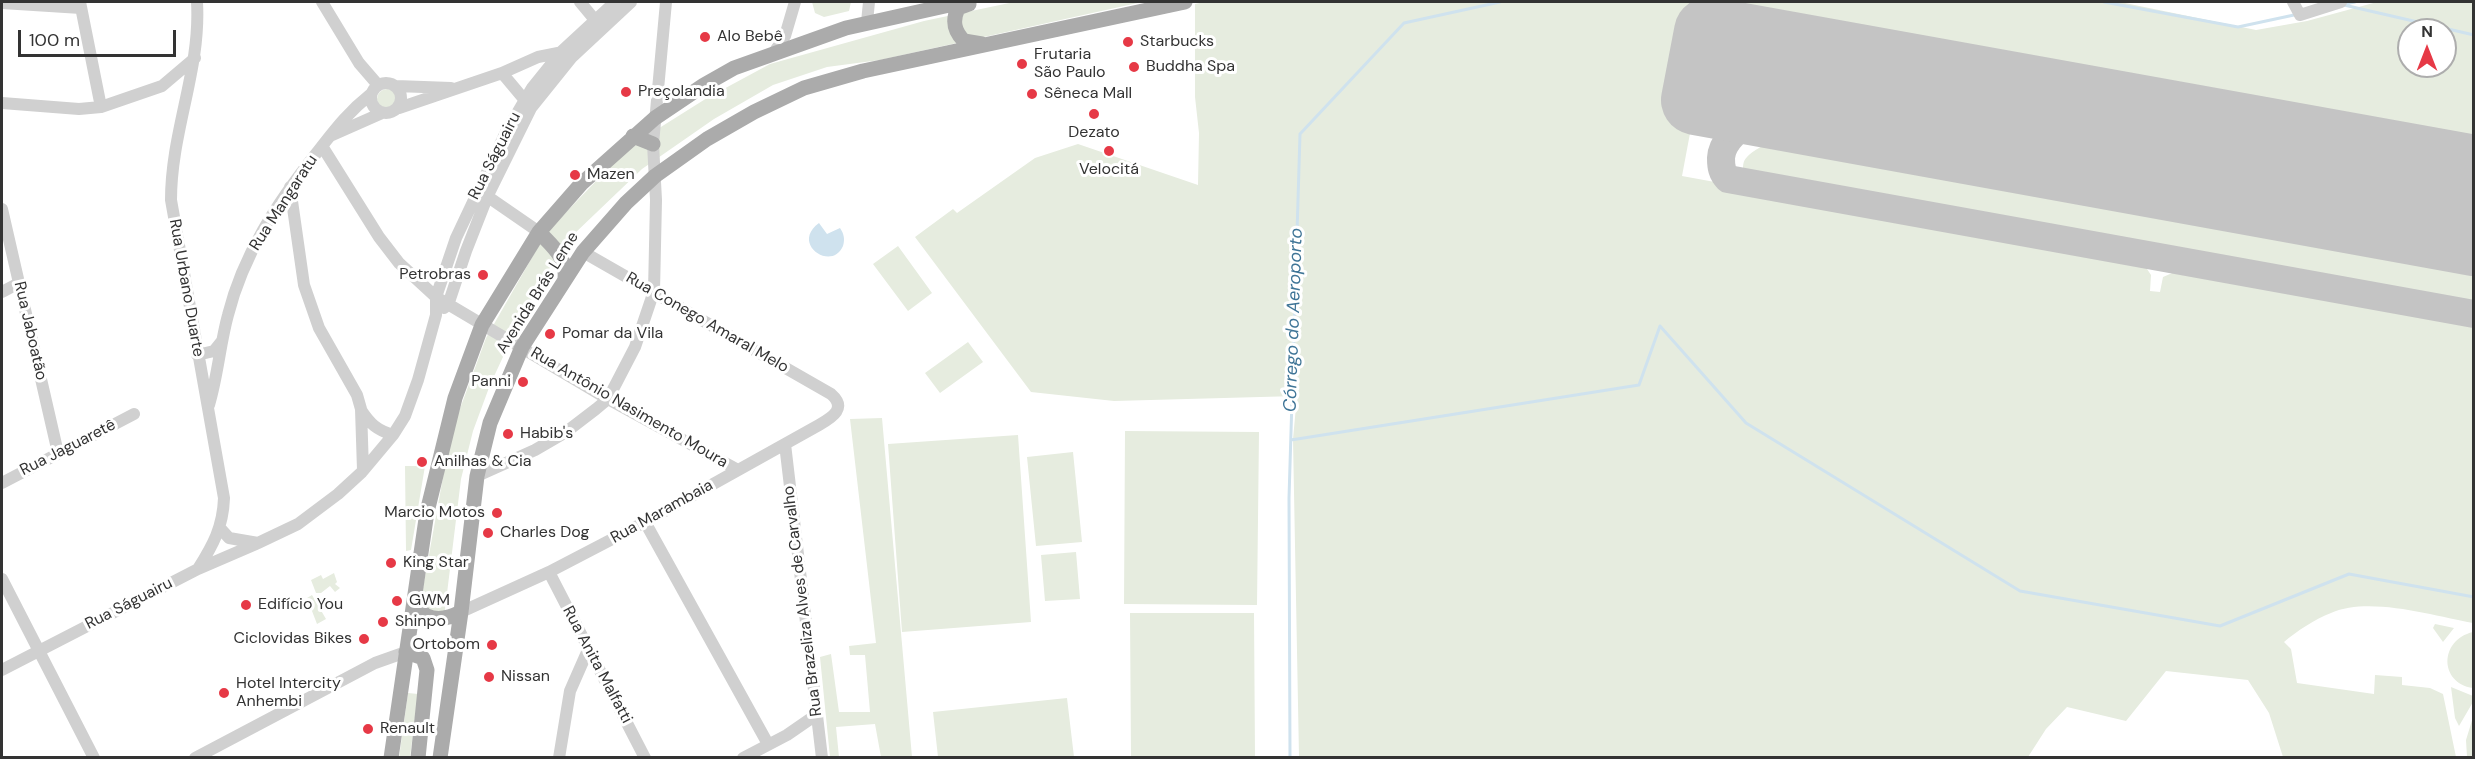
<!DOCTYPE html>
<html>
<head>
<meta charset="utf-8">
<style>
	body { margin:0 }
	#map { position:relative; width:2475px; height:759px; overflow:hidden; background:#fff; font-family:"DM Sans",sans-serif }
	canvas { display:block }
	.frame { position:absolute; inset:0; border:3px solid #333; pointer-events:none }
	.north { position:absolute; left:2397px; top:18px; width:60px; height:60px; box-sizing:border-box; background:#fff; border:2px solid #adadad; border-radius:50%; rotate:0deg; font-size:16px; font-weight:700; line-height:24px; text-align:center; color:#333 }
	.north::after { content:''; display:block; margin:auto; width:21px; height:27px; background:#e63946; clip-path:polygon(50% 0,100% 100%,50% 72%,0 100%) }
	.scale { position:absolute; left:18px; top:30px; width:158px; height:27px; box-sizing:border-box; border:3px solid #333; border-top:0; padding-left:8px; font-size:18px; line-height:21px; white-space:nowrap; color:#333; -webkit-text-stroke:4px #fff; paint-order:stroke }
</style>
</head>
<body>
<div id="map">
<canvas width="2475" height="759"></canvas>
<div class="frame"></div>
<div class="north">N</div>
<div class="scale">100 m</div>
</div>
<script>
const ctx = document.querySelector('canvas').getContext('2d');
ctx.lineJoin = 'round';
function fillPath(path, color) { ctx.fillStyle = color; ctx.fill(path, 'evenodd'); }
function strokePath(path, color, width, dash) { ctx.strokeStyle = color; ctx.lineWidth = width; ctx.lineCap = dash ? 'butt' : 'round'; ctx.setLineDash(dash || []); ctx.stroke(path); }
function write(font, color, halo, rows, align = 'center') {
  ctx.font = font + ' "DM Sans",sans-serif'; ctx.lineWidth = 6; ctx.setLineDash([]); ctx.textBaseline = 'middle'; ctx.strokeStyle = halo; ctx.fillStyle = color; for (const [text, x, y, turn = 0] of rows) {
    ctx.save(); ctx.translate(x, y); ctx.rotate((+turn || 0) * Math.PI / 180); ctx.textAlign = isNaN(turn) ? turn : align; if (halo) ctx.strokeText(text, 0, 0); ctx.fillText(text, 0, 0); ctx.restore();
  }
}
fillPath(new Path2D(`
	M812,2H851L849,11L824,17L815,13Z
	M1014,2H1142L880,60L827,67L773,85L714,119L642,169L573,235L545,275L515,331L490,385L473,431L461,479L443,626L417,621L451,433L486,338L546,233L629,147L707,98L770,64L924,21Z
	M1204,2H2120L2256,30L2307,21L2377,2H2473V170L1709,32L1682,176L2141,260L2151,275L2150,291L2160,292L2163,277L2184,268L2473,319V623C2433,616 2370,596 2331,613C2315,619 2297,631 2284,642L2291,649L2297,683L2374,694L2375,675L2402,677V685L2430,688L2443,694L2456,757H2283L2269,713L2248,680L2166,671L2126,721L2067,707L2046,729L2028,757H1299L1293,439L1297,396L1114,401L1031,392L915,237L953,209L957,213L1035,158L1078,144L1198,185L1199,133L1195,97V4ZM2409,30H2445V66H2409Z
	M377 99a10 10 0 1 1 20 0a10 10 0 1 1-20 0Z
	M1820,125L1839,126L2473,241V308L1753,177L1743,170C1743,165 1743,161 1747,157C1757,145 1804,128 1820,125Z
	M898,246L932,293L908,311L873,264Z
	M968,342L983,362L940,393L925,373Z
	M882,418L912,757H881L875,724L836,727L839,757H830L820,657L831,654L839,712H870L865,655H850L849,646L876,643L850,419Z
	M1125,431L1259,432L1257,605L1124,604Z
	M1018,435L1031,622L902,632L888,444Z
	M1073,452L1082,542L1036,546L1027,457Z
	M405,466H425L411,550L406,551Z
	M1076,552L1080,599L1045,601L1041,555Z
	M334,573L337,582L335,584L340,588L335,592L330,586L321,593H316L311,580L321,575L323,579Z
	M312,595L326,619L317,624L307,598Z
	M1130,613H1254L1255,757H1131Z
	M2435,624L2454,628L2443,642L2433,628Z
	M2473,632H2474L2473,688C2439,683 2439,640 2473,632Z
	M2451,687L2473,696V702L2459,726L2455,718Z
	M408,693L418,694L410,757L399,758Z
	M1067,698L1074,757H938L933,712Z
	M2473,717V757H2467L2466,740Z`), '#e6ecdf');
fillPath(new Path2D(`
	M819,223L827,234L840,228C844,234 845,239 843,246C832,272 790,244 819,223Z`), '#cfe2ee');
strokePath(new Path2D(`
	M2104,2L2238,27L2294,15
	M2345,4L2355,2
	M2344,5L2474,35
	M1291,440L1639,385L1660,326L1746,423L2020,591L2220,626L2349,574L2474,597
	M1290,758L1289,498L1300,134L1404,23L1500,2`), '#cfe2ee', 3);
strokePath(new Path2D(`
	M1867,92C1852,92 1835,89 1821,92C1792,97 1723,124 1721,158C1721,167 1722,173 1728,179L2474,314`), '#c4c4c4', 28);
strokePath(new Path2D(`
	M2474,170L1709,32L1696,100L2474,241`), '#c4c4c4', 70);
strokePath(new Path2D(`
	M80,2L101,107
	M197,2C201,70 171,131 171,200L224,498C223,527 213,545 198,569
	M322,2L359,63L378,85
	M580,2L600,26
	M2293,2L2300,15L2341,2
	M2,3L81,8
	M867,22L869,2
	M773,54L785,36L795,2
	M502,73L528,104
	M371 98a15 15 0 1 1 30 0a15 15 0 1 1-30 0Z
	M396,86L451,88
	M2,103L79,109L101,107L162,86L195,58
	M399,108L502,73L538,57L563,52
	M330,136L382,113
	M322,146L379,237L399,263L436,297L608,399L738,470
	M290,187L304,285L319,328L357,395L361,409L363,470
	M481,192L539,232
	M2,209L58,453
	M2,292L19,283
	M444,308L448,305L466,251L488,195L531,108L572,57L631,2
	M197,355L214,351L222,341
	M209,405C218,375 220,344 228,315C243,255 277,203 315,155C334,131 347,113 371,94
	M361,410C370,424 377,430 393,435
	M785,444L822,758
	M477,476L535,450L566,432L596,409L608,399L635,347L654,291L656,200L653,144L666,2
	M2,483L134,414
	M645,522L768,744
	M220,528L229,538L258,543L298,524L338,494L362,472L393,435L405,416L418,380L436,315V297L456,238L506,132L532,88L561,52L615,2
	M549,572L645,758
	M2,579L94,758
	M461,612L549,572L645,522L819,425C833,417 847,408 831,394L583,252
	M2,670L198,569L256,544
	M195,758L375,663L406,652
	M559,758L570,691L588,650
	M743,758L787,735L816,715`), '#d0d0d0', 12);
strokePath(new Path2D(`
	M969,4L958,8C952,21 954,31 964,41L982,44
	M633,136L653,144
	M539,232C552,246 567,257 565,278
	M415,596C419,623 442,622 461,612
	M406,652L423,658L427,670L418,758
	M391,758L427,512L455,398L482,325L539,232L581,184L655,118L704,85L734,68L846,28L963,2
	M440,758L461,612L477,476L490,423L522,347L583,252L626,203L655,176L707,139L754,112L804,88L863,71L1185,2`), '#ababab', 15);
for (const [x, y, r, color] of [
	[705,37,6,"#e63946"],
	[1128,42,6,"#e63946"],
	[1022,64,6,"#e63946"],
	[1134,67,6,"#e63946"],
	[626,92,6,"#e63946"],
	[1032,94,6,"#e63946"],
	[1094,114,6,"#e63946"],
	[1109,151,6,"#e63946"],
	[575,175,6,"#e63946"],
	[483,275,6,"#e63946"],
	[550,334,6,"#e63946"],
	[523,382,6,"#e63946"],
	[508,434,6,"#e63946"],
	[422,462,6,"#e63946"],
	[497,513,6,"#e63946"],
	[488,533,6,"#e63946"],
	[391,563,6,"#e63946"],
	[397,601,6,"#e63946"],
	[246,605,6,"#e63946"],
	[383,622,6,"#e63946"],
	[364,639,6,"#e63946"],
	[492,645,6,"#e63946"],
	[489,677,6,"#e63946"],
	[224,693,6,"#e63946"],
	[368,729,6,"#e63946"]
]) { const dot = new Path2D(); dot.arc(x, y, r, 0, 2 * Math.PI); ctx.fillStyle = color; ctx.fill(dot); strokePath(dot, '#fff', 2); }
write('16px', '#333', '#fff', [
	["Alo Bebê",717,37],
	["Starbucks",1140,42],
	["Frutaria",1034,55],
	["São Paulo",1034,73],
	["Buddha Spa",1146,67],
	["Preçolandia",638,92],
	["Sêneca Mall",1044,94],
	["Dezato",1094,133,"center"],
	["Velocitá",1109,170,"center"],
	["Mazen",587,175],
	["Petrobras",471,275,"right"],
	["Pomar da Vila",562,334],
	["Panni",511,382,"right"],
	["Habib's",520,434],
	["Anilhas & Cia",434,462],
	["Marcio Motos",485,513,"right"],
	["Charles Dog",500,533],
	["King Star",403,563],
	["GWM",409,601],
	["Edifício You",258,605],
	["Shinpo",395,622],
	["Ciclovidas Bikes",352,639,"right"],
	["Ortobom",480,645,"right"],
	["Nissan",501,677],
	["Hotel Intercity",236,684],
	["Anhembi",236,702],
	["Renault",380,729]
], 'left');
write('16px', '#333', '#fff', [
	["Rua Ságuairu",495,156,-63],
	["Rua Mangaratu",284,203,-57],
	["Rua Urbano Duarte",186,288,80],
	["Avenida Brás Leme",538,293,-58],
	["Rua Conego Amaral Melo",707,323,30],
	["Rua Jaboatão",30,331,77],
	["Rua Antônio Nasimento Moura",629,408,30],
	["Rua Jaguaretê",68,448,-27],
	["Rua Marambaia",662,512,-29],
	["Rua Brazeliza Alves de Carvalho",803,601,-97],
	["Rua Ságuairu",129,604,-27],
	["Rua Anita Malfatti",597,665,62]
]);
write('italic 18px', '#3f7597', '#fff', [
	["Córrego do Aeroporto",1294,320,-88]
]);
</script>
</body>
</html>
